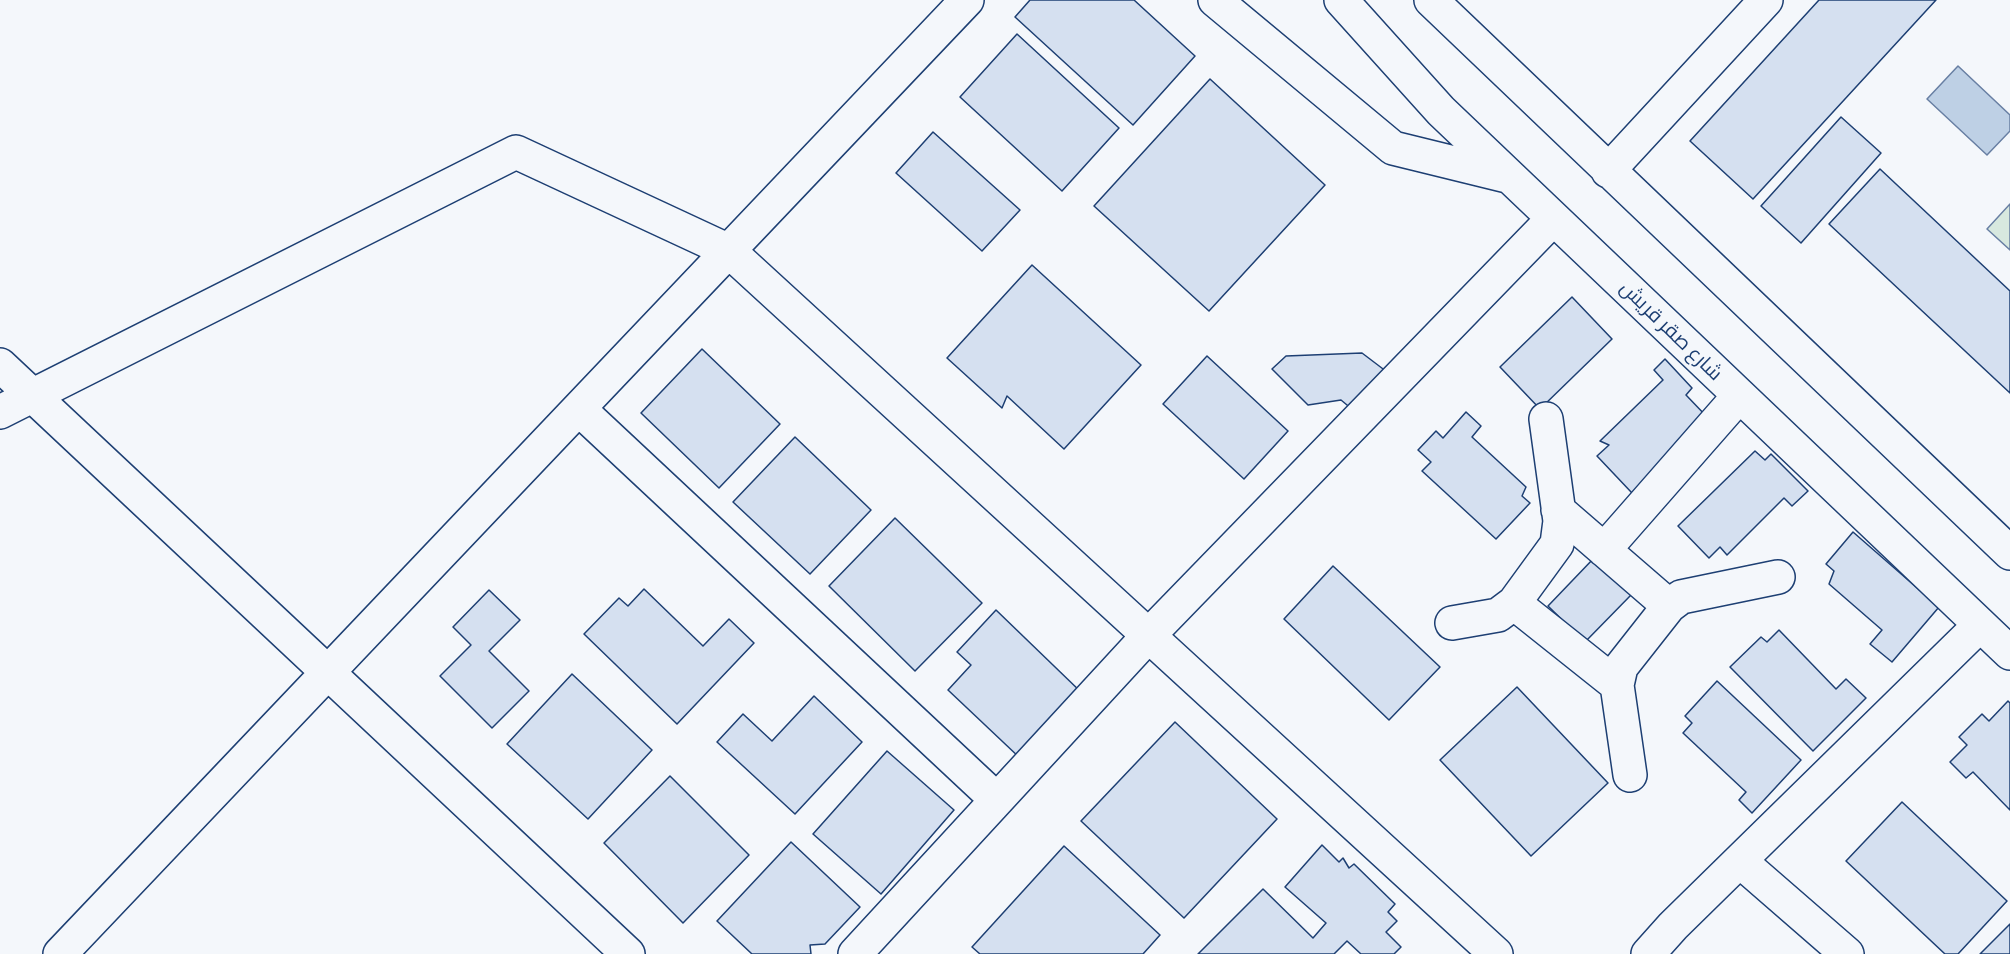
<!DOCTYPE html>
<html>
<head>
<meta charset="utf-8">
<style>
	body { margin:0 }
	canvas { display:block; background:#f4f7fb }
</style>
</head>
<body>
<canvas width="2010" height="954"></canvas>
<script>
const ctx = document.querySelector('canvas').getContext('2d');
ctx.lineJoin = 'round';
function fillPath(path, color) { ctx.fillStyle = color; ctx.fill(path, 'evenodd'); }
function strokePath(path, color, width, dash) { ctx.strokeStyle = color; ctx.lineWidth = width; ctx.lineCap = dash ? 'butt' : 'round'; ctx.setLineDash(dash || []); ctx.stroke(path); }
function write(font, color, halo, rows, align = 'center') {
  ctx.font = font + ' Cabin,Cairo,sans-serif'; ctx.lineWidth = 4.5; ctx.setLineDash([]); ctx.textBaseline = 'middle'; ctx.strokeStyle = halo; ctx.fillStyle = color; for (const [text, x, y, turn = 0] of rows) {
    ctx.save(); ctx.translate(x, y); ctx.rotate((+turn || 0) * Math.PI / 180); ctx.textAlign = isNaN(turn) ? turn : align; if (halo) ctx.strokeText(text, 0, 0); ctx.fillText(text, 0, 0); ctx.restore();
  }
}
const green = new Path2D(`
	M2010,204V250L1987,229Z`);
fillPath(green, '#d7e8df');
strokePath(green, '#687fa3', 1.5);
const water = new Path2D(`
	M1958,66L2010,115V131L1987,155L1927,99Z`);
fillPath(water, '#bed0e5');
strokePath(water, '#687fa3', 1.5);
const building = new Path2D(`
	M1030,0H1134L1195,56L1133,125L1015,17Z
	M1819,0H1936L1753,199L1690,141Z
	M1017,34L1119,128L1062,191L960,97Z
	M1210,79L1325,185L1209,311L1094,206Z
	M1841,117L1881,153L1801,243L1761,206Z
	M933,132L1020,210L982,251L896,173Z
	M1880,169L2010,291V393L1829,224Z
	M1032,265L1141,365L1064,449L1007,396L1002,408L947,358Z
	M1572,297L1612,339L1540,409L1500,367Z
	M702,349L780,424L719,488L641,413Z
	M1362,353L1391,375L1359,415L1341,400L1308,405L1272,369L1286,356Z
	M1207,356L1288,431L1244,479L1163,404Z
	M1665,359L1692,388L1686,395L1709,419L1632,493L1597,456L1609,445L1600,441L1663,380L1654,370Z
	M1466,412L1481,426L1472,437L1526,487L1522,496L1530,503L1496,539L1422,471L1431,462L1418,450L1436,431L1443,438Z
	M795,437L871,510L810,574L733,502Z
	M1755,451L1765,460L1771,454L1808,491L1792,506L1784,498L1727,555L1720,547L1709,558L1678,526Z
	M895,518L982,603L915,671L829,586Z
	M1853,532L1939,607L1892,662L1870,644L1882,630L1829,584L1834,571L1826,564Z
	M1594,558L1631,595L1585,642L1548,606Z
	M1333,566L1440,667L1389,720L1284,619Z
	M644,589L703,646L729,619L754,643L677,724L584,634L619,598L628,606Z
	M489,590L520,620L489,651L529,691L492,728L440,676L471,645L453,627Z
	M996,610L1083,694L1021,759L948,690L971,665L957,652Z
	M1779,630L1836,689L1846,679L1866,698L1813,751L1730,667L1761,637L1767,642Z
	M572,674L652,750L588,819L507,744Z
	M1717,681L1801,760L1752,813L1739,800L1746,792L1683,733L1692,723L1685,716Z
	M1517,687L1608,783L1531,856L1440,760Z
	M814,696L862,742L795,814L717,742L743,714L772,741Z
	M2008,701L2010,703V810L1973,772L1966,778L1950,762L1967,745L1959,737L1982,714L1989,721Z
	M1175,722L1277,819L1184,918L1081,821Z
	M887,751L954,810L881,894L813,834Z
	M670,776L749,855L683,923L604,843Z
	M1902,802L2007,901L1958,954H1945L1846,861Z
	M791,842L860,907L825,944L810,945L811,954H752L717,921Z
	M1322,845L1339,862L1343,858L1349,868L1354,864L1395,904L1388,912L1397,921L1386,932L1401,947L1394,954H1361L1347,941L1334,954H1198L1263,889L1313,938L1326,923L1285,887Z
	M1064,846L1160,935L1143,954H980L972,947Z
	M2010,924V954H1980Z`);
fillPath(building, '#d5e0f0');
strokePath(building, '#1d3f73', 1.5);
const minor = new Path2D(`
	M1215,0L1393,148L1507,176
	M1341,0L1441,111L2010,653
	M1431,0L2010,553
	M1608,171L1766,0
	M0,365L628,954
	M579,409L997,800
	M0,412L516,152L729,251L1496,954
	M1558,510L1669,606
	M1604,550L1739,396
	M1514,603L1617,685
	M1452,623L1498,615L1514,603L1557,544L1560,521L1546,419
	M1630,775L1617,685L1621,667L1669,606L1681,597L1778,577
	M1740,861L1847,954
	M60,954L967,0
	M855,954L1149,635L1553,219
	M1648,954L1673,926L1980,625`);
strokePath(minor, '#1d3f73', 36);
strokePath(minor, '#f4f7fb', 33);
write('20px', '#1d3f73', '#f4f7fb', [
	["شارع صقر قريش",1671,331,44]
]);
</script>
</body>
</html>
